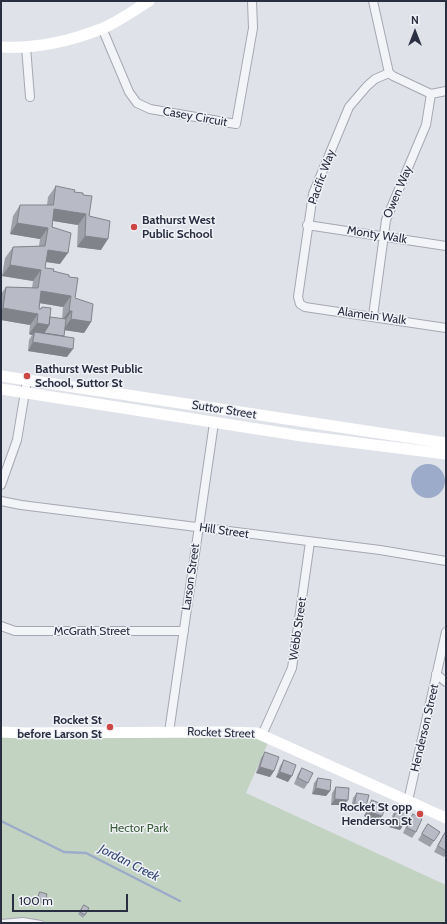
<!DOCTYPE html>
<html>
<head>
<meta charset="utf-8">
<style>
	body { margin:0 }
	#map { position:relative; width:447px; height:924px; overflow:hidden; background:#e0e2e9; font-family:Cabin,sans-serif }
	canvas { display:block }
	.frame { position:absolute; inset:0; border:2px solid #292e40; pointer-events:none }
	.north { position:absolute; left:395px; top:12px; width:40px; height:40px; -webkit-text-stroke:3px #f0f2f7; paint-order:stroke; rotate:0deg; font-size:11px; font-weight:700; line-height:16px; text-align:center; color:#292e40 }
	.north::after { content:''; display:block; margin:auto; width:14px; height:18px; background:#292e40; clip-path:polygon(50% 0,100% 100%,50% 72%,0 100%) }
	.scale { position:absolute; left:12px; top:894px; width:116px; height:18px; box-sizing:border-box; border:2px solid #292e40; border-top:0; padding-left:5px; font-size:12px; line-height:14px; white-space:nowrap; color:#292e40; -webkit-text-stroke:3px #f0f2f7; paint-order:stroke }
</style>
</head>
<body>
<div id="map">
<canvas width="447" height="924"></canvas>
<div class="frame"></div>
<div class="north">N</div>
<div class="scale">100 m</div>
</div>
<script>
const ctx = document.querySelector('canvas').getContext('2d');
ctx.lineJoin = 'round';
function fillPath(path, color) { ctx.fillStyle = color; ctx.fill(path, 'evenodd'); }
function strokePath(path, color, width, dash) { ctx.strokeStyle = color; ctx.lineWidth = width; ctx.lineCap = dash ? 'butt' : 'round'; ctx.setLineDash(dash || []); ctx.stroke(path); }
function write(font, color, halo, rows, align = 'center') {
  ctx.font = font + ' Cabin,sans-serif'; ctx.lineWidth = 3; ctx.setLineDash([]); ctx.textBaseline = 'middle'; ctx.strokeStyle = halo; ctx.fillStyle = color; for (const [text, x, y, turn = 0] of rows) {
    ctx.save(); ctx.translate(x, y); ctx.rotate((+turn || 0) * Math.PI / 180); ctx.textAlign = isNaN(turn) ? turn : align; if (halo) ctx.strokeText(text, 0, 0); ctx.fillText(text, 0, 0); ctx.restore();
  }
}
fillPath(new Path2D(`
	M1,732L270,738L246,793L446,885V923H1Z`), '#c3d3c1');
fillPath(new Path2D(`
	M411 481a17 17 0 1 1 34 0a17 17 0 1 1-34 0Z`), '#9cabc9');
strokePath(new Path2D(`
	M1,821L64,852L86,853L180,901`), '#9cabc9', 2.5);
const lane = new Path2D(`
	M1,922L23,920L41,923`);
const street = new Path2D(`
	M373,1L389,73L393,76L431,94L446,91
	M102,28L129,92L137,103L150,109L236,124L253,28L252,1
	M26,47L30,97
	M389,73L375,79L367,86L349,107L313,194L298,297L300,304L305,307L446,328
	M307,225L446,246
	M373,316L386,220L426,125L431,94
	M1,485L17,440L27,380
	M1,501L21,505L380,550L446,561
	M1,626L15,631H184
	M436,674L446,682
	M169,732L214,423
	M262,735L292,668L310,542
	M408,801L446,632`);
strokePath(lane, '#a5a8b3', 6);
strokePath(street, '#a5a8b3', 10);
strokePath(lane, '#f3f4f7', 4);
strokePath(street, '#f3f4f7', 8);
strokePath(new Path2D(`
	M1,47C34,49 70,41 101,29C118,22 134,10 149,1
	M1,376L446,443
	M1,389L302,436L446,454
	M1,732L25,733L223,732L257,733L446,818`), '#fff', 11);
fillPath(new Path2D(`
	M56,186L83,195L101,250L77,247L78,225L53,221L52,227L60,264L46,262L45,268L69,277L75,298L91,322L84,333L65,330L64,336L67,357L28,351L29,340L32,335L29,334L30,325L1,320V294L6,287L32,288L33,281L2,276L5,258L13,247L39,246L40,239L10,234L13,216L20,205H47L48,197ZM40,303L63,307L62,319L50,317L42,307L40,309H39Z
	M265,752L274,771L270,777L256,773L261,758Z
	M284,760L288,782L276,777L280,766Z
	M302,768L308,783L304,789L294,784L298,774Z
	M318,778L330,791L326,796L312,794L314,783Z
	M336,787L344,805H331L332,793Z
	M357,793L366,806L362,811L351,809L353,798Z
	M372,800L378,822L364,816L368,806Z
	M397,808L404,824L400,830L389,827L393,814Z
	M413,814L416,832L412,838L403,833L409,820Z
	M428,824L440,832L430,847L418,840Z
	M446,831V855L444,857L434,852L443,835Z
	M84,905L89,908L83,918L78,914Z`), '#9ea1aa');
fillPath(new Path2D(`
	M54,209L86,214L78,225L47,220Z
	M17,223L48,228L40,239L10,234Z
	M85,236L108,239L101,250L77,247Z
	M48,250L68,253L60,264L40,261Z
	M10,265L41,270L33,281L2,276Z
	M41,291L71,296L63,307L33,302Z
	M3,308L38,314L30,325L1,320V311Z
	M69,311H72L64,322H61Z
	M71,319L91,322L84,333L63,330Z
	M37,323L49,325L42,336L35,332L32,335L29,334Z
	M33,342L73,349L67,357L28,351Z
	M260,767L274,771L270,777L256,773Z
	M280,772L292,776L288,782L276,777Z
	M316,788L330,791L326,796L312,794Z
	M335,799L348,800L344,805H331Z
	M355,803L366,806L362,811L351,809Z
	M368,811L382,816L378,822L364,816Z
	M393,821L404,824L400,830L389,827Z
	M38,898L45,901L43,904L36,901Z`), '#81838b');
const building = new Path2D(`
	M56,186L75,190L74,192L83,193V195L92,196L89,216L110,221L108,239L85,236L86,214L54,209L52,227L71,233L68,253L48,250L45,268L54,269L53,271L69,275V277L78,278L75,298L93,304L91,322L71,319L72,311H69L71,296L41,291L39,309H41L42,307L51,308L49,325L37,323L38,314L3,308L6,287L38,288L41,270L10,265L13,247L45,246L48,228L17,223L20,205H53Z
	M50,317L66,319L64,336L44,333L49,325Z
	M35,332L74,338L73,349L33,342Z
	M265,752L279,757L274,771L260,767Z
	M284,760L296,765L292,776L280,772Z
	M302,768L313,773L308,783L298,778Z
	M318,778L331,780L330,791L316,788Z
	M336,787L349,788L348,800L335,799Z
	M357,793L369,795L366,806L355,803Z
	M372,800L386,806L382,816L368,811Z
	M397,808L408,811L404,824L393,821Z
	M413,814L422,819L416,832L407,828Z
	M428,824L440,832L434,841L422,834Z
	M446,831V851L438,846Z
	M40,892L47,894L45,901L38,898Z
	M84,905L89,908L85,915L80,912Z`);
fillPath(building, '#b8bbc6');
strokePath(building, '#81838b', 1);
for (const [x, y, r, color] of [
	[134,227,4,"#cd4646"],
	[27,376,4,"#cd4646"],
	[110,727,4,"#cd4646"],
	[420,814,4,"#cd4646"]
]) { const dot = new Path2D(); dot.arc(x, y, r, 0, 2 * Math.PI); ctx.fillStyle = color; ctx.fill(dot); strokePath(dot, '#f0f2f7', 1.5); }
write('12px', '#292e40', '#f0f2f7', [
	["Casey Circuit",195,117,10],
	["Pacific Way",322,177,-70],
	["Owen Way",398,192,-67],
	["Monty Walk",377,235,9],
	["Alamein Walk",372,316,8],
	["Suttor Street",224,410,9],
	["Hill Street",224,531,8],
	["Larson Street",191,577,-82],
	["Webb Street",298,629,-82],
	["McGrath Street",92,631],
	["Henderson Street",425,728,-77],
	["Rocket Street",221,733,2]
]);
write('bold 12px', '#292e40', '#f0f2f7', [
	["Bathurst West",142,220],
	["Public School",142,234],
	["Bathurst West Public",35,369],
	["School, Suttor St",35,383],
	["Rocket St",102,720,"right"],
	["before Larson St",102,734,"right"],
	["Rocket St opp",412,807,"right"],
	["Henderson St",412,821,"right"]
], 'left');
write('12px', '#385c36', '#f0f2f7', [
	["Hector Park",139,828]
]);
write('italic 13px', '#334774', '#f0f2f7', [
	["Jordan Creek",129,863,27]
]);
</script>
</body>
</html>
